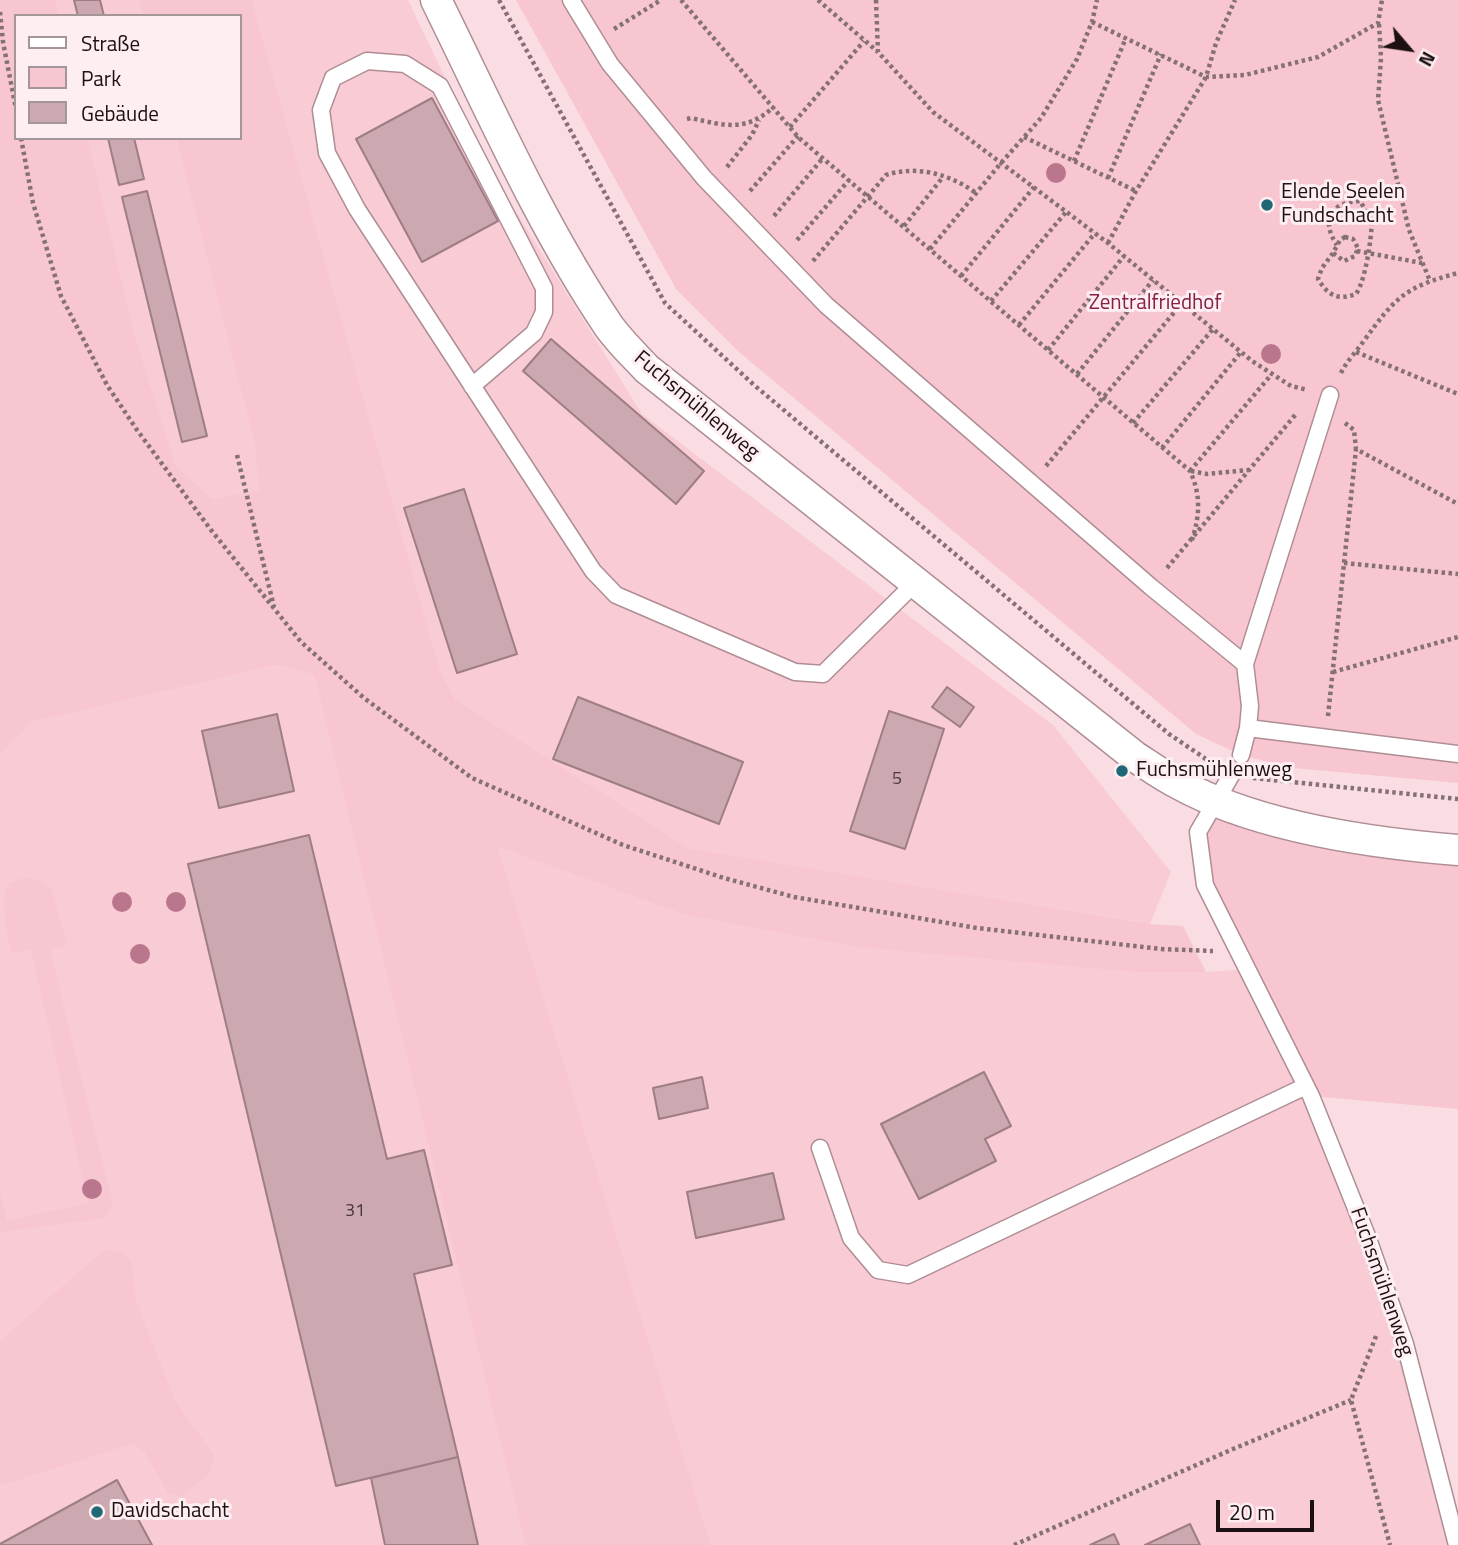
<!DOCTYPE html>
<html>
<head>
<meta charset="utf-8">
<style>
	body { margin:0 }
	#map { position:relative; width:1458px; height:1545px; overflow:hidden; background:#fadde3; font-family:"Titillium Web",sans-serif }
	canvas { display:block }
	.legend { position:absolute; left:14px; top:14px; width:228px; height:126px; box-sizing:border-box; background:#feeef1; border:2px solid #a49598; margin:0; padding:9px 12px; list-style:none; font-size:21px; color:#1c1013 }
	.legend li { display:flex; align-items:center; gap:14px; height:35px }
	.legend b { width:35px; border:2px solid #a49598 }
	.north { position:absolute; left:1374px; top:14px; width:70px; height:70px; -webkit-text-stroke:5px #feeef1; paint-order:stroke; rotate:119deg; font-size:19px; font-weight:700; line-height:28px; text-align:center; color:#1c1013 }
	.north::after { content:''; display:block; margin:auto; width:24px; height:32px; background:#1c1013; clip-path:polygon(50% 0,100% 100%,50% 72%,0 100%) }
	.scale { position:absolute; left:1216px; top:1500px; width:98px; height:32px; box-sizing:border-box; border:4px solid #1c1013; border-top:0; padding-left:9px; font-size:21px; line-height:24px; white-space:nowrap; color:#1c1013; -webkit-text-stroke:5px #feeef1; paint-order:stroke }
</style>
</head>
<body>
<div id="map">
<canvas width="1458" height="1545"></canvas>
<ul class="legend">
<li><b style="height:9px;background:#fff"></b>Straße</li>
<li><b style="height:19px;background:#f8c6d1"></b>Park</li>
<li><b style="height:19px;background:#cca9b0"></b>Gebäude</li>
</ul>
<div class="north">N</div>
<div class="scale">20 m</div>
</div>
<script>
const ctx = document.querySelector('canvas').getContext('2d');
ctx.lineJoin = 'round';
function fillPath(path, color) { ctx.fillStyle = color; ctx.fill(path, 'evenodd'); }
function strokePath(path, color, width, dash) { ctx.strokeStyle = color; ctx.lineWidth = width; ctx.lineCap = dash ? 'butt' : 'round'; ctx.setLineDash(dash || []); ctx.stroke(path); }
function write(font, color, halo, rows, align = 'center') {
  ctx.font = font + ' "Titillium Web",sans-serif'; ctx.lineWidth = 6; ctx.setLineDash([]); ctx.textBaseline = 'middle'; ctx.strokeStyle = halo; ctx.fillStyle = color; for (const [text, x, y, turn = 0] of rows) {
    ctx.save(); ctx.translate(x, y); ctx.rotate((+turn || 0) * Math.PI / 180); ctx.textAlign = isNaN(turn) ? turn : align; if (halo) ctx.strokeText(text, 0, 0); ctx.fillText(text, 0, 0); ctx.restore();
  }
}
fillPath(new Path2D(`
	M55,0H139L143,16H59Z
	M252,0H408L485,162L642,414L1053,725L1171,872L1150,924L687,848L455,699L440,670Z
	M88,138H176L255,446L260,490L212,499L176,465L135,336Z
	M277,665L314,675L525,1545H0V754L30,722Z
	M496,845L682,914L1206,972L1248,969L1367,1236L1457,1545H711Z`), '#f8cbd5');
fillPath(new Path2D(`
	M0,0H55L59,16H16V138H88L135,336L176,465L212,499L259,490L255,446L176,138H240V16H143L139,0H252L440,670L455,699L688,848L1150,924L1183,926L1206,972H1136L858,947L682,914L497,846L711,1545H525L314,675L277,665L31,722L0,754Z
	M516,0H1458V783L1293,768L1241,755L1196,734L739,352L676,289Z
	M1218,801L1458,850V1109L1311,1096L1205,885L1198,833Z
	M23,878L40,880L51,888L67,945L50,950L113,1206L105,1218L0,1232V1192L7,1221L88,1203L31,949L12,953C7,936 0,897 8,884C11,881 19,880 23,878Z
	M104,1250L122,1252L131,1260L136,1300L175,1401L214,1455L209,1475L181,1496L168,1493L144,1451L132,1444L5,1484L0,1483V1341Z`), '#f8c6d1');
const building = new Path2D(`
	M74,0H100L104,16H78Z
	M432,98L498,221L422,262L356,139Z
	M108,138H134L144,179L119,185Z
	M147,191L207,436L182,442L122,197Z
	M551,339L704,471L676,504L523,371Z
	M464,489L517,654L457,673L404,508Z
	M947,687L974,707L960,727L932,707Z
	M578,697L743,762L719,824L553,759Z
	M889,711L944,729L905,849L850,831Z
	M277,714L294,791L219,808L202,731Z
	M309,835L387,1159L424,1150L452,1265L414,1274L458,1457L336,1486L188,864Z
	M984,1072L1011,1126L985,1139L996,1161L919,1199L881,1124Z
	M702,1077L708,1108L659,1119L653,1088Z
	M773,1173L784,1219L696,1238L687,1192Z
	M458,1457L478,1545H385L371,1478Z
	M117,1480L152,1545H0V1544Z
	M1190,1524L1200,1545H1145Z
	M1114,1534L1119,1545H1090Z`);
fillPath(building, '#cca9b0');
strokePath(building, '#9e7d84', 2);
const service = new Path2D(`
	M571,0L610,64L704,178L826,305L1151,587L1245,664
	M472,386L534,333L544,312V288L440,86L405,64L367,61L333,78L321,110L327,153L357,209L593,571L616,595L795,672L823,674L915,583
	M1248,728L1458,754
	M1241,755L1248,728L1250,706L1245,664L1330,395
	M1233,772L1198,832L1205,885L1311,1096L1367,1236L1405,1344L1457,1545
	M820,1148L851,1238L878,1270L908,1275L1306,1086`);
const minor = new Path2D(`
	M436,0C490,109 540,224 608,325C619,341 634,355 647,369L1134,756C1148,765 1163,776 1179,784C1258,827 1369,843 1458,850`);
strokePath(service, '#af8d94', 19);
strokePath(minor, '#af8d94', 33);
strokePath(new Path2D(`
	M499,0L665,303L754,385L1169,734L1209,761
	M681,0L799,138L1190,471C1201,495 1200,515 1192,540
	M818,0L878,52
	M876,0L878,52L933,112L1108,243L1252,361L1291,386L1308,390
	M0,12L3,42L16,109
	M1092,22L1206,77L1245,75L1318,57L1378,23L1382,0
	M1379,24L1381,58L1378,100L1409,230L1430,281
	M614,29L661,0
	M687,119L691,118C726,126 745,132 774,107
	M790,127L864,41
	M1024,137L1136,191
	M21,138L33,203L61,296L107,385L137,430L211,530L301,642L364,698L472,778L623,845L724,878L794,897L977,928L1161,949L1213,951
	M1074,161L1126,38
	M727,167L752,135L759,120
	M1108,178L1161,54
	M750,191L798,136
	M774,216L823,158
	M904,226L943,177
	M1345,237L1353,239L1358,248L1355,256L1344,261L1333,253L1340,240Z
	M797,240L849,180
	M1108,243L1136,191L1206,77L1216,43L1235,0
	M930,249L1001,163L1041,118L1077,59L1092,22L1097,0
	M1357,251L1422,263
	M1333,253L1322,268L1318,279C1328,295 1337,301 1356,294C1366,279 1371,240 1372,221L1360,201C1331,202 1320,220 1337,245
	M813,261L886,175C917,165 950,174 976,193
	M961,276L1034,187
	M991,301L1066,212
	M1019,325L1095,233
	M1048,350L1124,256
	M1356,352L1458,394
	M1341,373C1346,362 1356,352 1363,342C1395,298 1404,287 1458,273
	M1077,374L1153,280
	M1133,423L1213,329
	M1345,423L1354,430L1356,449L1458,504
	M1162,448L1241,352
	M237,455L274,607
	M1046,466L1182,303
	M1190,471L1271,375
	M1191,471L1207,474L1248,470
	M1344,563L1458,574
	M1167,568L1296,414
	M1333,672L1458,637
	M1328,716L1356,449
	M1253,778L1458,799
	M1376,1336L1351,1400L1390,1545
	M1014,1545L1233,1449L1351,1400`), '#857175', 4.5, [3.5, 3.5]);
strokePath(service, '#fff', 16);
strokePath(minor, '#fff', 30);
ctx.fillStyle = '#ba768c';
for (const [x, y] of [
	[1056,173],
	[1271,354],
	[122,902],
	[176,902],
	[140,954],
	[92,1189]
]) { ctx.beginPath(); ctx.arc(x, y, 10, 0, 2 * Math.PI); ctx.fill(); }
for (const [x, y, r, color] of [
	[1267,205,7,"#206876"],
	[1122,771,7,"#206876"],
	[97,1512,7,"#206876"]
]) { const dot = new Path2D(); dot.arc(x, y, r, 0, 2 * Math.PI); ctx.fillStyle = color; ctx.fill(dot); strokePath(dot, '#feeef1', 2.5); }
write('18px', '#48363a', null, [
	["5",897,780],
	["31",355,1212]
]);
write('21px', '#1c1013', '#feeef1', [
	["Elende Seelen",1281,193],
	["Fundschacht",1281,217],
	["Fuchsmühlenweg",1136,771],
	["Davidschacht",111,1512]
], 'left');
write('21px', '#852145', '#feeef1', [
	["Zentralfriedhof",1155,304]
]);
write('21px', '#1c1013', '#feeef1', [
	["Fuchsmühlenweg",696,406,40],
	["Fuchsmühlenweg",1381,1282,71]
]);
</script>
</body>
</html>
